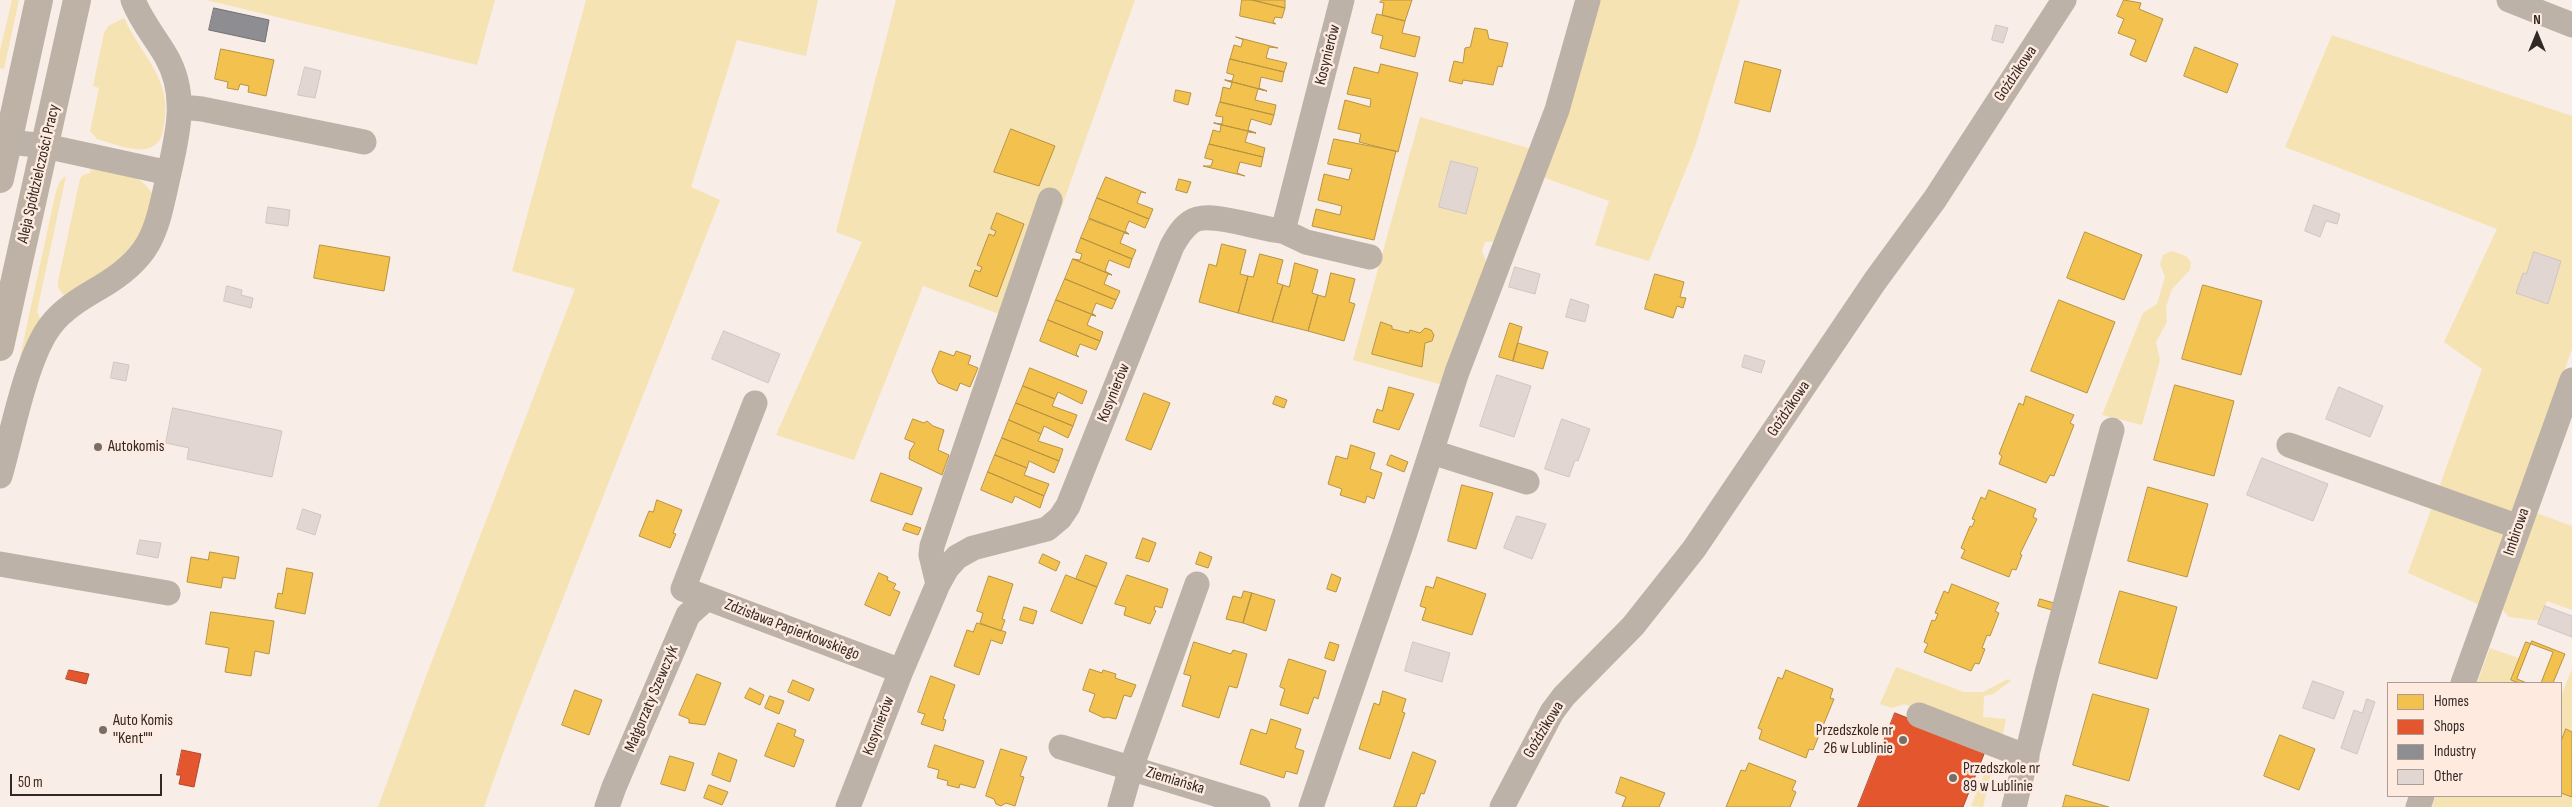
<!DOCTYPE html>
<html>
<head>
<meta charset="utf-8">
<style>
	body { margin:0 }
	#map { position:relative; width:2572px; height:807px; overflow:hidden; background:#f8ede7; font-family:"Sofia Sans Condensed",sans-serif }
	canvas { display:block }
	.legend { position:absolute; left:2387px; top:682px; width:175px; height:115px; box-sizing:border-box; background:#ffeae0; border:1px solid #ad9d95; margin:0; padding:6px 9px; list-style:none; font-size:15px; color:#322924 }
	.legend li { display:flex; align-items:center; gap:10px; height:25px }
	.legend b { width:25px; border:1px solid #ad9d95 }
	.north { position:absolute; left:2512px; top:10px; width:50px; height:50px; -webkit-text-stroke:4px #ffeae0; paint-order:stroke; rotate:0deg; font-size:14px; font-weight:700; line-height:20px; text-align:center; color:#322924 }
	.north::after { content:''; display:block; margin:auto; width:18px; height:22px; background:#322924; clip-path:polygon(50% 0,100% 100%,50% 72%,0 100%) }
	.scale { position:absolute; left:10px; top:774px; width:152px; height:22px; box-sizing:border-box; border:2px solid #322924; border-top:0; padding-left:6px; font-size:15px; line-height:18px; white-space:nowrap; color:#322924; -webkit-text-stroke:4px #ffeae0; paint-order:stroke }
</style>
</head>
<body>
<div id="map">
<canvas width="2572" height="807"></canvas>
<ul class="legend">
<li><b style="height:14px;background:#f2c14e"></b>Homes</li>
<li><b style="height:14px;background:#e4572e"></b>Shops</li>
<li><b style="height:14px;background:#8d8d92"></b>Industry</li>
<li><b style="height:14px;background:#e1d6d2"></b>Other</li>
</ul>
<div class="north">N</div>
<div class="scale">50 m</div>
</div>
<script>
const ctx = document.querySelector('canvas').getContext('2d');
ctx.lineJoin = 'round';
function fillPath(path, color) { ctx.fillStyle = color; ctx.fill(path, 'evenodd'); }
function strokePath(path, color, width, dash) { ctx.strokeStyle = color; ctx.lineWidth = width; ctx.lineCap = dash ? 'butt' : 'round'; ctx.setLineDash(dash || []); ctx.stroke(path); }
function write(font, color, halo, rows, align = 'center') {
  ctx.font = font + ' "Sofia Sans Condensed",sans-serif'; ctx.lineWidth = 5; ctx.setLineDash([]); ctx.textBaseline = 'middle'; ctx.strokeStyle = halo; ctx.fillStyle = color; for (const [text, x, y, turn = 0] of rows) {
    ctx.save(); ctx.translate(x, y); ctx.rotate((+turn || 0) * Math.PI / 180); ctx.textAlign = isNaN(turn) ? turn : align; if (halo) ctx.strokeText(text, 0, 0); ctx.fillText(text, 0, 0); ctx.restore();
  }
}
fillPath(new Path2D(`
	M12,0H19L4,69L0,68V51Z
	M206,0H495L477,65Z
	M586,0H818L806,56L737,40L691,187L720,200L515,720L484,807H378L422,687L575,289L512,271Z
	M896,0H1135L1021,322L923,286L854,460L776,435L862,242L836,232Z
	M1599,0H1740L1695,147L1649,261L1595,245L1609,201L1540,176Z
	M124,18C143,59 175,80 163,131C161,140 156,147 146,149C131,151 111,143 97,139L90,131L99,88L93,86L104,33L108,26Z
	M2332,35L2572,116V349L2482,606L2408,573L2482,369L2444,342L2497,229L2285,147Z
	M1420,117L1535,150L1503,241L1485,242L1482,251L1488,266L1446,386L1353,360Z
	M91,167C114,172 141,172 153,195L138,247L65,298L58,287V281L80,179L83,175L90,173Z
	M66,176L37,311L42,323L24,359L20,357L56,191L60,181Z
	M2172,251L2186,256L2191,262L2190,270L2172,289L2166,307L2167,322L2156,342L2160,360L2142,425L2102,415L2143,313L2157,304L2165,277L2160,264L2163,255Z
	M2534,512L2572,526V610L2547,601L2540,621L2509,617L2501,608Z
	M2490,648L2524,660L2517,679L2528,683H2477Z
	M1896,667L1964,692H1983L2008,679L2011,681L1993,694L1984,696L1983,717L2006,719L2002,739L1904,704L1892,708L1880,704Z
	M2572,669V807H2432L2436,796H2561V696Z
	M1987,767L1992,769L1983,807L1971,806Z`), '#f6e3b4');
const homes = new Path2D(`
	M1242,0H1252L1285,8L1282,18L1275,17L1273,22L1276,24L1240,16Z
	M1252,0H1285V8L1281,7Z
	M1382,0H1412L1405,21L1382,15L1384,3L1380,2Z
	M2124,0L2141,3L2139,9L2163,19L2146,62L2130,55L2136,40L2118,33L2124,19L2117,16Z
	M1377,14L1405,21L1402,33L1420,37L1415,57L1380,48L1383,36L1372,33Z
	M1475,28L1487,30L1489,39L1508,43L1502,67L1498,66L1493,85L1463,80L1462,84L1449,81L1454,61L1463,63L1465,48L1470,47Z
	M1236,37L1278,48L1269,47L1266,58L1287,63L1284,72L1230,59L1234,45L1241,47L1243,40Z
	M2195,47L2238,64L2227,93L2184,76Z
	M221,49L274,60L266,96L248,92L249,86L240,84L238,90L227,88L228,82L215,79Z
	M1230,59L1284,72L1282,82L1261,77L1259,88L1267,91L1225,80L1232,81L1234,75L1227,73Z
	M1745,61L1781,70L1770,112L1735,103Z
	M1381,64L1418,73L1398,152L1359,142L1361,134L1338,129L1345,100L1370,107L1371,99L1347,94L1354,67L1378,73Z
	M1225,80L1267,91L1258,89L1255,100L1276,105L1274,115L1220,102L1223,87L1230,89L1232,83Z
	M1176,90L1191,93L1188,105L1174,101Z
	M1220,102L1274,115L1271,125L1251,119L1248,130L1256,133L1214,123L1222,124L1223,117L1216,116Z
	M1214,123L1256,133L1248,132L1245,142L1265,148L1263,157L1209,144L1213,130L1220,132L1221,125Z
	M1011,129L1055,146L1039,186L994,172Z
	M1334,139L1396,151L1374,240L1312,226L1316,209L1340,215L1342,206L1318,200L1324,174L1349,180L1350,175L1352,169L1328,164Z
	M1209,144L1263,157L1261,167L1240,162L1237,173L1245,176L1203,166H1211L1213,160L1205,158Z
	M1106,177L1146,193L1141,192L1137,203L1153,209L1149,219L1097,198Z
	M1179,179L1191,182L1187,193L1176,190Z
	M1097,198L1149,219L1145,228L1129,221L1125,231L1129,234L1089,218Z
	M997,213L1024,224L997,297L969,286L975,270L980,272L982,267L977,265L989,234L994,236L996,231L991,229Z
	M1089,219L1129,234L1124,233L1120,243L1136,250L1132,259L1081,238Z
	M2085,232L2142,255L2124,300L2067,278Z
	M1081,238L1132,259L1129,268L1109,260L1105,271L1112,275L1073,259L1080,260L1082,254L1076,252Z
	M1222,244L1246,250L1240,274L1248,276L1238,313L1199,302L1209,264L1216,266Z
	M320,245L390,257L384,291L314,278Z
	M1260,254L1283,260L1277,283L1283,285L1272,322L1238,313L1248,276L1253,277Z
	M1073,259L1112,275L1108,274L1104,284L1120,291L1116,300L1065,279Z
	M1295,263L1318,270L1312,293L1318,295L1308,331L1272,322L1283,285L1289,287Z
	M1331,273L1355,279L1349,302L1355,304L1344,341L1308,331L1318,295L1325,297Z
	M1655,274L1684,282L1680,297L1686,298L1683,308L1677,306L1673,318L1645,309Z
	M1065,279L1116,300L1112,309L1096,303L1092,313L1096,316L1056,300Z
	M2203,285L2262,301L2241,375L2182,359Z
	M1056,300L1096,316L1091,315L1087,325L1103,332L1100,341L1048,320Z
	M2059,300L2115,322L2087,393L2031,371Z
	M1048,320L1100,341L1096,350L1080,344L1076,354L1079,357L1040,341Z
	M1381,322L1392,326V329L1409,333L1410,330L1420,333L1425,328L1431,330L1434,335L1432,341L1425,343L1422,367L1372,354Z
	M1510,323L1522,327L1513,361L1499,357Z
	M1518,343L1548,352L1543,369L1513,361Z
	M940,351L954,356L956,351L971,356L968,364L978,368L970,387L960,383L957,391L938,383L932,371Z
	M1030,368L1087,391L1082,404L1058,392L1055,399L1023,386Z
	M2175,385L2234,401L2214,476L2154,460Z
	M1023,386L1055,399L1052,406L1077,415L1073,426L1016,403Z
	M1389,387L1414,394L1399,430L1373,422L1377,409L1382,411Z
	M1144,393L1170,403L1151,450L1126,440Z
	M1276,396L1287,400L1284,408L1273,404Z
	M2026,396L2074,415L2070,423L2074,425L2054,476L2050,475L2046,483L1999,464L2002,456L1999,454L2012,421L2019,403L2023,405Z
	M1016,403L1073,426L1068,438L1044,426L1041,434L1009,420Z
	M913,419L924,423L927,421L933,426L944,430L938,450L949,455L942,475L909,459L910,451L915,443L905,439Z
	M1009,420L1041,434L1038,441L1063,449L1059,461L1002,438Z
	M1002,438L1059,461L1054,473L1029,461L1027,468L995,455Z
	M1351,445L1375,453L1370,469L1382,473L1374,499L1367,496L1365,503L1340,495L1342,489L1328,484L1336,456L1347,459Z
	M995,455L1027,468L1024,475L1049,484L1044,496L988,472Z
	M1391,455L1408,462L1404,472L1387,465Z
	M988,472L1044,496L1040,508L1015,496L1012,503L981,490Z
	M881,473L922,488L912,515L871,501Z
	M1462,485L1493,493L1476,549L1448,541Z
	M2148,487L2208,504L2187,577L2128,561Z
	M1989,490L2036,509L2033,517L2037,519L2020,554L2022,555L2016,570L2012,569L2009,577L1961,558L1965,550L1961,548L1970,526L1972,527L1975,520L1972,519L1981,497L1985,499Z
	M657,500L682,510L673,533L676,534L670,548L639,536L649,511L653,512Z
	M906,523L921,528L918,535L903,530Z
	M1143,538L1156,543L1149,562L1136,558Z
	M210,552L239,557L235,579L223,577L221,588L187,582L191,557L208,560Z
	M1200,552L1212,557L1208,568L1196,564Z
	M1043,554L1060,562L1056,571L1039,563Z
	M1086,555L1107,563L1097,587L1076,579Z
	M287,568L313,573L305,614L275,608L278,593L282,594Z
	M879,573L888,577L887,580L896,584L893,589L900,592L890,616L865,605Z
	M1332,574L1341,578L1336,592L1327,589Z
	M1066,575L1097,587L1082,624L1051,611Z
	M1127,575L1168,589L1162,608L1155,606L1154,610L1156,611L1150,624L1124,615L1126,607L1115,604Z
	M989,576L1013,584L1002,619L1005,620L1001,631L980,623L983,613L977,611Z
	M1437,577L1486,594L1472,635L1422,620L1426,608L1420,606L1426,586L1433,588Z
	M1952,584L1999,603L1995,611L1999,613L1990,636L1987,635L1982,648L1985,649L1979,664L1975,663L1971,671L1924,652L1928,644L1924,642L1932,620L1935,621L1938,614L1935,613L1944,591L1948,593Z
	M1244,591L1252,593L1243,623L1226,619L1233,596L1241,598Z
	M2120,591L2177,607L2157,679L2099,663Z
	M1252,593L1275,600L1266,631L1243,623Z
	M2040,599L2054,603L2052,610L2038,606Z
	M1024,607L1037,611L1033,624L1020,620Z
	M211,612L274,621L269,654L255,651L251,676L225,672L229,648L206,644Z
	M977,623L1006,632L1002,644L991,640L979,675L954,666L967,630L973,632Z
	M2532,641L2565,654L2553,683H2527L2517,679Z
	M1194,642L1231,654L1233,650L1247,654L1237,688L1229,686L1219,718L1182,706L1191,676L1184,674Z
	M1330,642L1339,645L1334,661L1325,658Z
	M2526,642L2553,652L2541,683H2519L2511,680Z
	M1289,659L1326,671L1318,699L1314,697L1308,714L1280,705L1285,689L1280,687Z
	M1090,669L1102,673L1103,670L1116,674L1115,678L1136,685L1131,697L1124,695L1116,719L1107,717L1104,718L1089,711L1095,694L1083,690Z
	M1786,670L1833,689L1830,698L1834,699L1813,750L1809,749L1806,758L1759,739L1762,730L1758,728L1778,677L1782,679Z
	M697,674L721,683L705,725L689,723V719L679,715Z
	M931,676L955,685L943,719L946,720L943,731L921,724L925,714L918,712Z
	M793,680L814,689L809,701L788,692Z
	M750,688L764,695L760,705L745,698Z
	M575,690L602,700L589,735L562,725Z
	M1383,691L1406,699L1402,712L1405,713L1390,759L1359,749L1374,703L1379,705Z
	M2093,694L2149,709L2129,781L2073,765Z
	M770,696L784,701L779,714L765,708Z
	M1271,719L1301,729L1295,748L1304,751L1297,774L1286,771L1284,778L1240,764L1251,729L1266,734Z
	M778,723L796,730L794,736L804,740L794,767L765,756Z
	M2566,729L2572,732V797L2561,793V742Z
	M2280,735L2315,749L2299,790L2264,776Z
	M935,745L984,761L975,788L960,784L959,788L947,785L948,781L937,778L939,770L928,767Z
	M1001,749L1027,757L1020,776L1024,777L1015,806L1006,803L1001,806L996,804L994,799L986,796Z
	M1413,752L1436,761L1424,794L1421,793L1416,807H1394Z
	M719,753L737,760L730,782L712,775Z
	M670,756L694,763L685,791L661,784Z
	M1749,763L1796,781L1792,790L1796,792L1790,807H1726L1741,770L1745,771Z
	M1621,777L1665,793L1659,807H1622L1626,797L1616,793Z
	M709,785L728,792L722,805L704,798Z
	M2066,795L2109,807H2063Z`);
fillPath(homes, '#f2c14e');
strokePath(homes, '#b89341', 1);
const shops = new Path2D(`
	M69,670L89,674L86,684L66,679Z
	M1895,713L1986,749L1963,807H1858Z
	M182,750L201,754L194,787L179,784L181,775H177Z`);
fillPath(shops, '#e4572e');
strokePath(shops, '#af492b', 1);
const industry = new Path2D(`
	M214,8L269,20L265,42L209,30Z`);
fillPath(industry, '#8d8d92');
strokePath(industry, '#726f71', 1);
const building = new Path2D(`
	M1996,25L2008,28L2003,43L1992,40Z
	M305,67L321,71L315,98L298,95Z
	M1451,161L1478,168L1466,214L1439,207Z
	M2314,205L2340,214L2337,224L2326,221L2320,237L2305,231Z
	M268,207L290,210L288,226L266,223Z
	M2534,252L2561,261L2548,304L2516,293L2523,273L2526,274Z
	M1515,267L1540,274L1535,294L1509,287Z
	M227,286L242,290L241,295L253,298L251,308L224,301Z
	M1571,299L1589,305L1585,322L1566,317Z
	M724,331L780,354L768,383L712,359Z
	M1745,355L1765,361L1761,373L1742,367Z
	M114,362L129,365L126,381L111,378Z
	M1497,375L1531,386L1514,437L1480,426Z
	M2339,387L2383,406L2370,437L2326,419Z
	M173,408L282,431L272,477L187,459L189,448L166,443Z
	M1562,419L1590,429L1578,461L1575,460L1569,477L1545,469Z
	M2262,458L2328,484L2313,521L2247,495Z
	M303,509L321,515L315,535L297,529Z
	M1517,516L1546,524L1532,559L1504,548Z
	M140,540L161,543L158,558L137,554Z
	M2545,606L2572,616V637L2538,624Z
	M1413,642L1450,653L1442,682L1405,671Z
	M2313,681L2344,692L2334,719L2303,708Z
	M2367,699L2375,702L2357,754L2341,748L2354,710L2362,713Z`);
fillPath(building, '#e1d6d2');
strokePath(building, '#d0c5c2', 1);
strokePath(new Path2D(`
	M133,0C141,21 155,37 166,56C188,94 178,133 169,173
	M2509,0L2572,25
	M181,107L202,109L364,142
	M0,141L45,146L169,173C156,231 154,256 99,288C82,298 63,309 51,325C26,357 12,435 0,476
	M1283,231L1306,242L1370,257
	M755,403L683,589L901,671
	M2289,445L2519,527
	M1432,452L1527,482
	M0,564L168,593
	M938,584L931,555L932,546L1050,200
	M2463,683L2572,380
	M1919,715L2027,757
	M1061,747L1258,807
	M607,807L614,787L688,615L707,598
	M848,807L901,671L938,584L947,568L957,557L973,548L1047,529L1060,518L1068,506L1172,246C1177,237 1182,228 1191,222C1208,209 1260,230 1283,231L1342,0
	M1120,807L1131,768L1197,584
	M1311,807L1404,536L1457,372L1557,110L1588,0
	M1502,807L1552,712L1564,696L1633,626L1694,549L1875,281L1935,199L2064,0
	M2014,807L2047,673L2112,430
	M2418,807L2422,796`), '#bcb2a7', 25);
strokePath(new Path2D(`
	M0,179L39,0
	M0,347L77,0`), '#bdb2a5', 28);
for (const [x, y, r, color] of [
	[98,447,5,"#776e68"],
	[103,730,5,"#776e68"],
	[1903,740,5,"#776e68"],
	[1953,778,5,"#776e68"]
]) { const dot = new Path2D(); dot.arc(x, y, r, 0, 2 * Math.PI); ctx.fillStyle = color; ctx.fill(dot); strokePath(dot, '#ffeae0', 2); }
write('16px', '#322924', '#ffeae0', [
	["Kosynierów",1328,55,-76],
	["Goździkowa",2016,74,-56],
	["Aleja Spółdzielczości Pracy",39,174,-77],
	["Kosynierów",1114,393,-68],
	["Goździkowa",1789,409,-56],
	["Imbirowa",2517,532,-71],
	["Zdzisława Papierkowskiego",792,630,21],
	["Małgorzaty Szewczyk",652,699,-67],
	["Kosynierów",879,726,-69],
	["Goździkowa",1544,730,-59],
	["Ziemiańska",1175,781,17]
]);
write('16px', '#322924', '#ffeae0', [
	["Autokomis",108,447],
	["Auto Komis",113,721],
	["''Kent\"\"",113,739],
	["Przedszkole nr",1893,731,"right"],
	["26 w Lublinie",1893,749,"right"],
	["Przedszkole nr",1963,769],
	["89 w Lublinie",1963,787]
], 'left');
</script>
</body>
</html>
